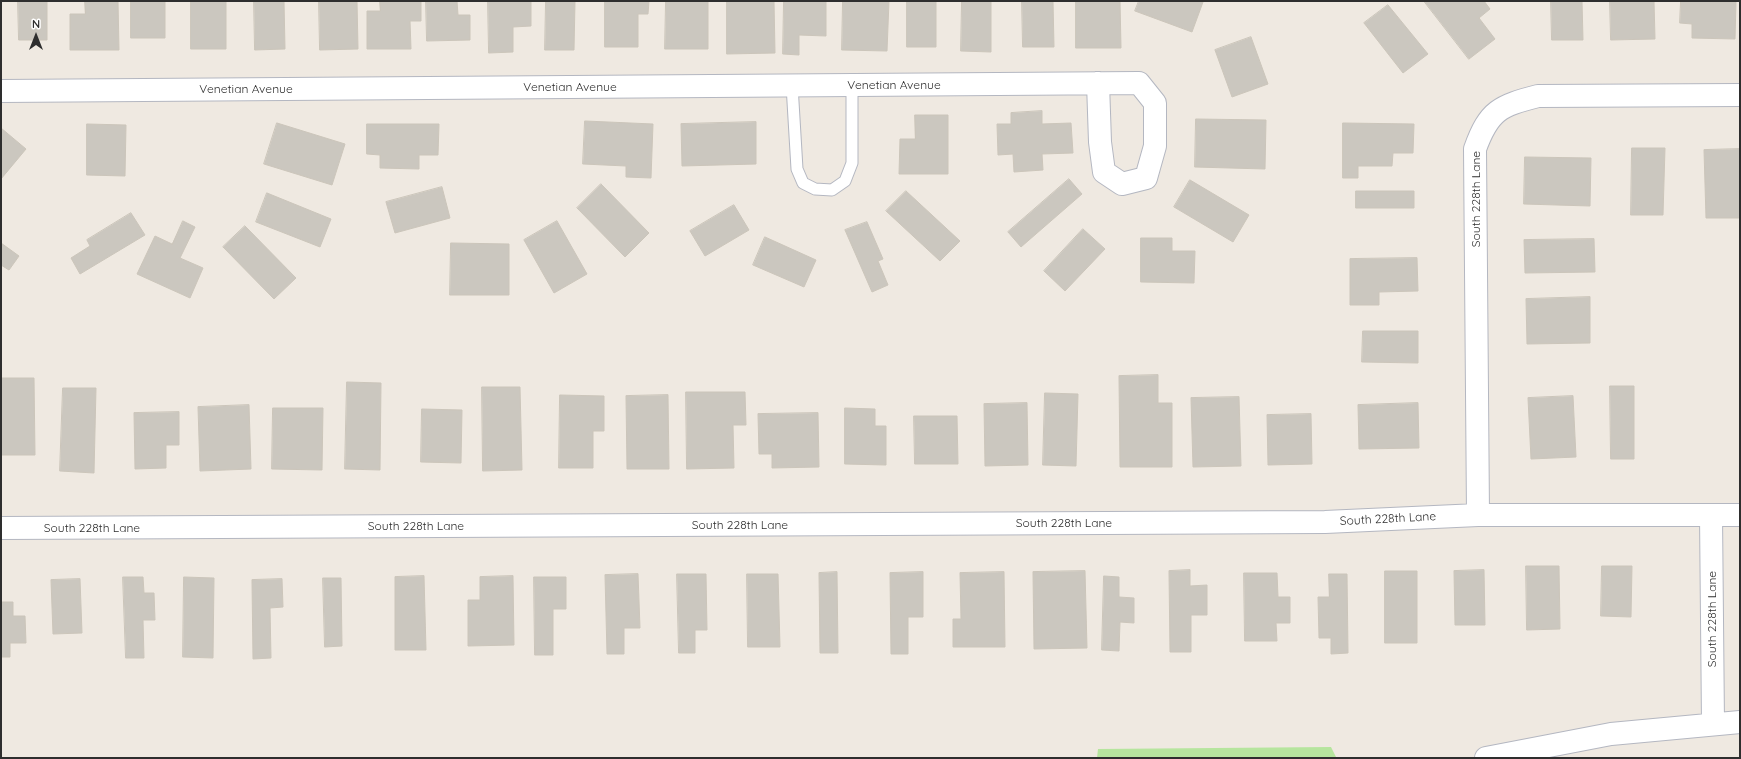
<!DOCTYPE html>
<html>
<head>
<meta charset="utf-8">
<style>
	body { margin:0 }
	#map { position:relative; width:1741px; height:759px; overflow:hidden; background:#efe9e1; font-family:Quicksand,sans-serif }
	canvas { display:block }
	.frame { position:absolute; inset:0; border:2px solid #2e2e2e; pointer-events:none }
	.north { position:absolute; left:16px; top:16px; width:40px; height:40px; -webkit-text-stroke:3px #fff; paint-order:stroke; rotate:0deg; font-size:11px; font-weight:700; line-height:16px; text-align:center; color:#2e2e2e }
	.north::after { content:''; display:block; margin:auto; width:14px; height:18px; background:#2e2e2e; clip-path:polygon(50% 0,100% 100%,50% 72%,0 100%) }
</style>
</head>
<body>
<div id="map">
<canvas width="1741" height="759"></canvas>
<div class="frame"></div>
<div class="north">N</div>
</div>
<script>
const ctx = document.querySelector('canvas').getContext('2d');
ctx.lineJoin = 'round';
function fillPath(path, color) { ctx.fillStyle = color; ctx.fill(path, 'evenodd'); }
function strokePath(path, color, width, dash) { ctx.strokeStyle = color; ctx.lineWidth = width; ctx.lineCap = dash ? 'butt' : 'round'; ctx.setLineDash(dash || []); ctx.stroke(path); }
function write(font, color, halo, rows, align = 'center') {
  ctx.font = font + ' Quicksand,sans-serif'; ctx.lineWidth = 3.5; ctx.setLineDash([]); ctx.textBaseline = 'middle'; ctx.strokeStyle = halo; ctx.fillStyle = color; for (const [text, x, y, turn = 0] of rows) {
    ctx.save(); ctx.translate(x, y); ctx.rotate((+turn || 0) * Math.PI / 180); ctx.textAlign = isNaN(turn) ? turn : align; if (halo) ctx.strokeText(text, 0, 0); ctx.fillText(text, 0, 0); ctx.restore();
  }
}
fillPath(new Path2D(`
	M1331,747L1336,757L1335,758H1097L1098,749Z`), '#b6e59e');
const building = new Path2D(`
	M18,1H47V40H19Z
	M85,1H118L119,50H70V14H85Z
	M131,1H165V38H131Z
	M191,1H226V49H191Z
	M254,1H284L285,49L255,50Z
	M319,1H357L358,49L320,50Z
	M380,1H421V21H410L411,49H367V11H380Z
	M426,1H457L458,15H470V40L427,41Z
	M488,1H531V26L513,27V52L489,53Z
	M546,1H575L574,50H545Z
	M605,1H649L648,14H638V47H605Z
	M666,1H708V49H665Z
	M727,1H774L775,53L727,54Z
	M784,1H826V36L799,35V55L783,54Z
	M843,1H889L887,51L842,50Z
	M907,1H950H936V47H907Z
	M962,1H991V52L961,51Z
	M1022,1H1053L1054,47H1023Z
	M1076,1H1120L1121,48H1076Z
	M1139,1H1199L1203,2L1192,32L1135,11Z
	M1424,1H1484L1490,9L1479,18L1495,39L1469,59Z
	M1551,1H1582L1583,40H1552Z
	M1610,1H1654L1655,39L1611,40Z
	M1681,1L1736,2L1735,39L1692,38V24L1680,23Z
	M1388,5L1428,54L1403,73L1364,23Z
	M1251,37L1268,84L1232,97L1215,50Z
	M1042,111V124L1071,123L1073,153L1042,154L1043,170L1014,172L1013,154L998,155L997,124H1011V113Z
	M915,115H948V174H899L900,139H915Z
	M1196,119L1266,120L1265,169L1195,167Z
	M585,121L653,124L651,178L626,177V166L583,164Z
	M756,122V164L682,166L681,124Z
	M277,123L345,144L332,185L264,164Z
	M1343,123L1414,124L1413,153H1393L1392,166H1358V178H1343Z
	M87,124L126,125L125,176L87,175Z
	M367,124H439L438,155H419V169L380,168V155L367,154Z
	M1,128L26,149L1,179Z
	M1632,148H1665L1663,215H1631Z
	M1740,149V218H1706L1704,150Z
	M1525,157L1591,158L1590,206L1524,204Z
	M1069,179L1082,194L1021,247L1008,232Z
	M1190,180L1249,215L1233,242L1174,207Z
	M601,184L649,233L625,257L577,208Z
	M442,187L450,218L395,233L386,202Z
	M906,191L960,241L940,261L886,211Z
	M1356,191H1414V208H1356Z
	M267,193L331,219L320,247L256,222Z
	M734,205L749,230L705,256L690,231Z
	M131,213L145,235L80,274L71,258L90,246L87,240Z
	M183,221L195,227L180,258L203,268L190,298L137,274L155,236L172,244Z
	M557,221L587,274L554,293L524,240Z
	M867,222L883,259L878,261L888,285L872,292L845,230Z
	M245,226L296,278L274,299L223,247Z
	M1083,229L1105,249L1065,291L1044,271Z
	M765,237L816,260L804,287L753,265Z
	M1141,238H1172V251H1195L1194,283L1141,282Z
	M1594,239L1595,272L1525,273L1524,240Z
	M1,243L19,256L9,270L1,265Z
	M451,243L509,244V295H450Z
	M1417,258L1418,291L1379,292V305H1350V259Z
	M1590,297V343L1527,344L1526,299Z
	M1363,331H1418V363L1362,362Z
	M1158,375V403H1172V467H1120L1119,376Z
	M1,378H34L35,455H1Z
	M347,382L381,383L380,470L345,469Z
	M1610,386H1634V459H1611Z
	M482,387H520L522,470L483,471Z
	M63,388H96L94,473L60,471Z
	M686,392H745L746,425H733L734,468L687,469Z
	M1045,393L1078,394L1076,466L1043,465Z
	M560,395L604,396V431H593V468H559Z
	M668,395L669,469H627L626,396Z
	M1573,396L1576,457L1531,459L1528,398Z
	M1239,397L1241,466L1193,467L1191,398Z
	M1027,403L1028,465L985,466L984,404Z
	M1418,403L1419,448L1359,449L1358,405Z
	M249,405L251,469L200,471L198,407Z
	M273,408H323L322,470L272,469Z
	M845,408L875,409V426H886V465L845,464Z
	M422,409L462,410L461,463L421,462Z
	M179,412V445H166V468L135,469L134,413Z
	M818,413L819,467L772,468V454H759L758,414Z
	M1311,414L1312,464L1268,465L1267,415Z
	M914,416H957L958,464H915Z
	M1526,566H1559L1560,629L1527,630Z
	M1602,566H1632L1631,617L1601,616Z
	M1190,570V586L1207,585V615H1191V652H1170L1169,571Z
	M1484,570L1485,625H1455L1454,571Z
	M1085,571L1087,648L1034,649L1033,572Z
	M1385,571H1417V643H1385Z
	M837,572L838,653H820L819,573Z
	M923,572V617H908V654H891L890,573Z
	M1004,572L1005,647H953V619H961L960,573Z
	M1244,573H1277L1278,597H1290V623H1276L1277,641H1245Z
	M638,574L640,628H624V654H607L605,575Z
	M677,574H706L707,630H695V653H679Z
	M747,574H778L780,647H748Z
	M1329,574H1347L1348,653L1331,654V638H1319L1318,597H1329Z
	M424,576L426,650H395V577Z
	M513,576L514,645L468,646V600H480V577Z
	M1104,576L1119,577V597L1134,598V623L1120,622L1119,651L1102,650Z
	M123,577H143L144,593H154L155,620H143L144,658H126Z
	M184,577L214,578L213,658L183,657Z
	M534,577H566V609H553V655H535Z
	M323,578H341L342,646L325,647Z
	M80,579L82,633L53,634L51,580Z
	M282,579L283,607L270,608L271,658L253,659L252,580Z
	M1,602H13V616H25L26,643H10V657H1Z`);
fillPath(building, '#cbc7bf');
strokePath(building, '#cbc5ba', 1);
const service = new Path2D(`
	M792,85L797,169L803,183L815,189L832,190L845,181L852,163V85`);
const minor = new Path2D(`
	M1,91L1139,83L1155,103V146L1146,178L1122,184L1104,172L1100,142L1098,83
	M1478,515L1475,149C1489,110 1500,106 1538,96L1740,95
	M1711,515L1713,724
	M1,528L1325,522L1478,515H1740
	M1486,758L1611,734L1740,722`);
strokePath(service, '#b4b7c1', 13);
strokePath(minor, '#b4b7c1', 24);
strokePath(service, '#fff', 11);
strokePath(minor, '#fff', 22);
write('12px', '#2e2e2e', '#fff', [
	["Venetian Avenue",894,85],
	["Venetian Avenue",570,87],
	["Venetian Avenue",246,89],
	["South 228th Lane",1476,199,-90],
	["South 228th Lane",1388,519,-3],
	["South 228th Lane",1064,523],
	["South 228th Lane",740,525],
	["South 228th Lane",416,526],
	["South 228th Lane",92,528],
	["South 228th Lane",1712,619,-90]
]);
</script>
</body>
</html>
